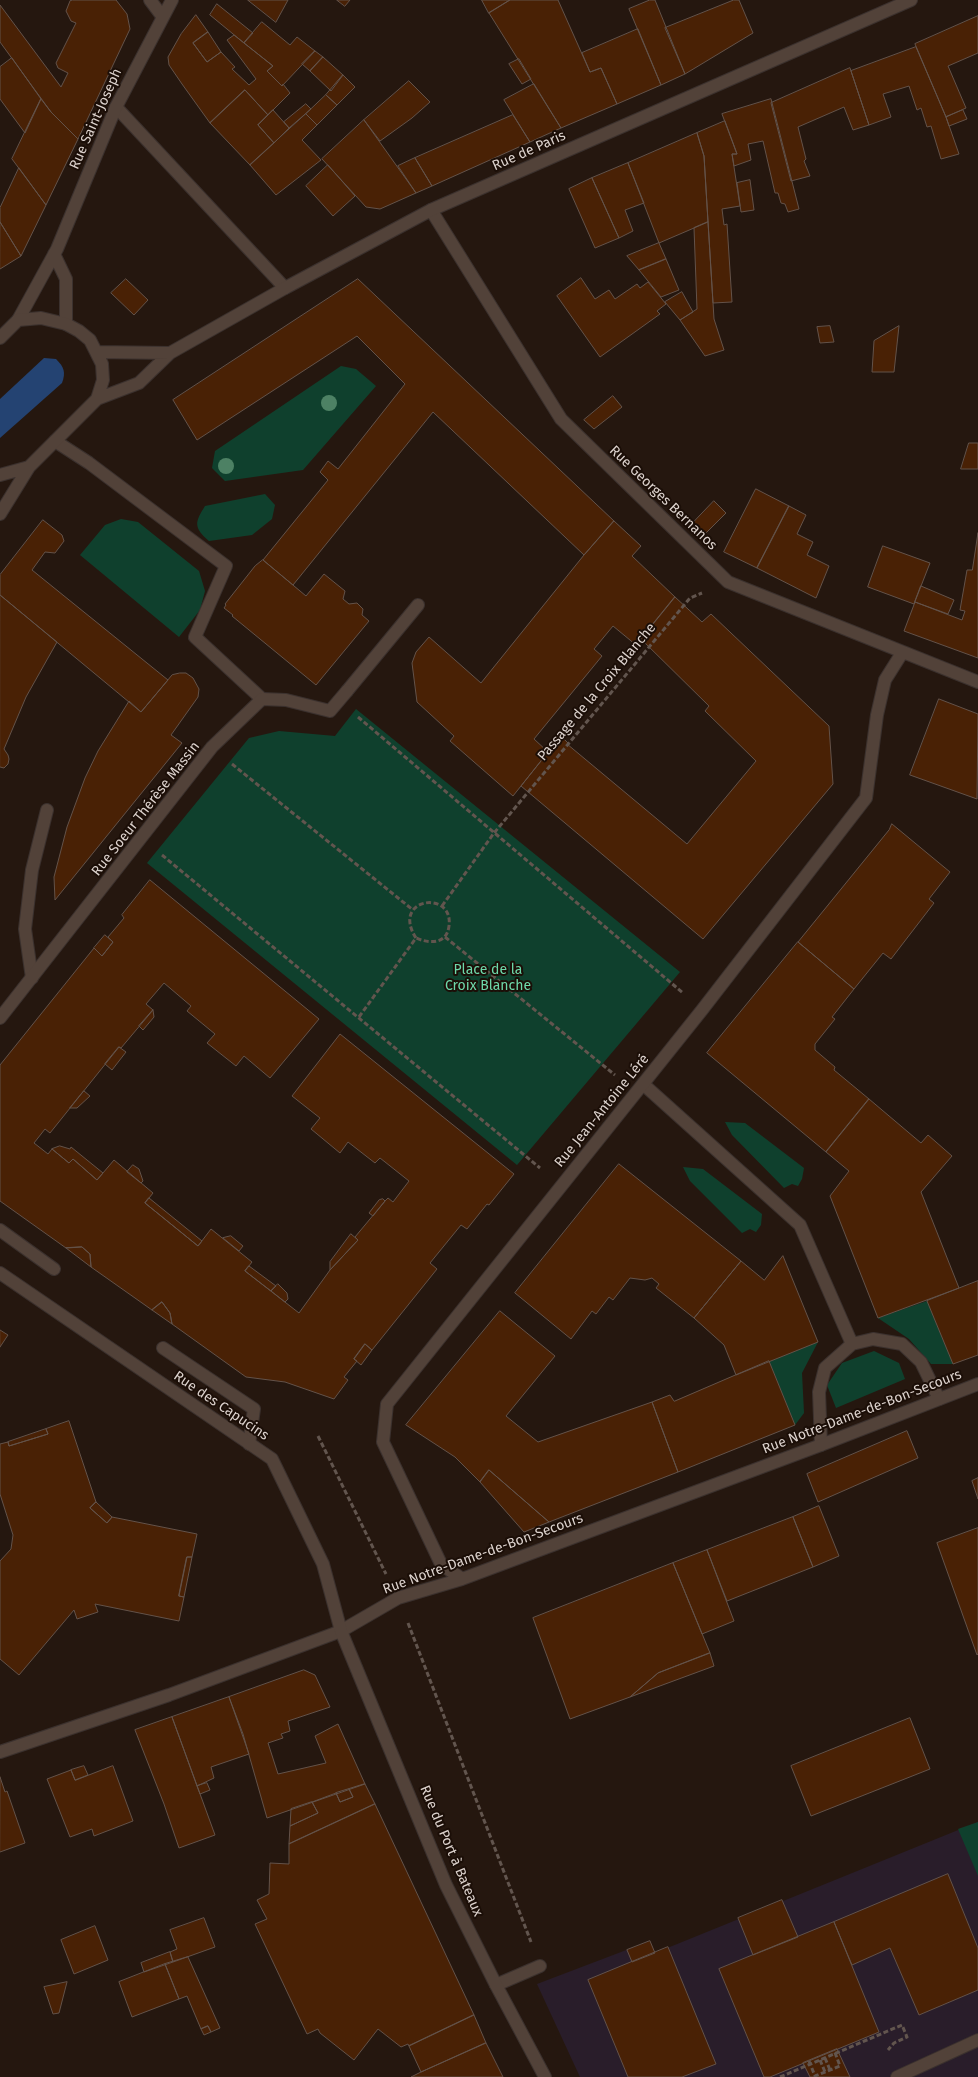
<!DOCTYPE html>
<html>
<head>
<meta charset="utf-8">
<style>
	body { margin:0 }
	canvas { display:block; background:#25170f }
</style>
</head>
<body>
<canvas width="978" height="2077"></canvas>
<script>
const ctx = document.querySelector('canvas').getContext('2d');
ctx.lineJoin = 'round';
function fillPath(path, color) { ctx.fillStyle = color; ctx.fill(path, 'evenodd'); }
function strokePath(path, color, width, dash) { ctx.strokeStyle = color; ctx.lineWidth = width; ctx.lineCap = dash ? 'butt' : 'round'; ctx.setLineDash(dash || []); ctx.stroke(path); }
function write(font, color, halo, rows, align = 'center') {
  ctx.font = font + ' "Fira Sans",sans-serif'; ctx.lineWidth = 4; ctx.setLineDash([]); ctx.textBaseline = 'middle'; ctx.strokeStyle = halo; ctx.fillStyle = color; for (const [text, x, y, turn = 0] of rows) {
    ctx.save(); ctx.translate(x, y); ctx.rotate((+turn || 0) * Math.PI / 180); ctx.textAlign = isNaN(turn) ? turn : align; if (halo) ctx.strokeText(text, 0, 0); ctx.fillText(text, 0, 0); ctx.restore();
  }
}
fillPath(new Path2D(`
	M978,1822V2077H580L537,1984L650,1941L655,1953Z`), '#291d2a');
fillPath(new Path2D(`
	M341,366L356,369L376,386L303,470L225,481L212,468L215,451Z
	M265,494L275,505L272,519L252,535L209,541C193,527 195,522 205,506Z
	M121,519L138,522L199,571L205,591L200,610L179,637L80,555L105,525Z
	M356,709L680,972L517,1165L147,863L249,738L279,731L335,736Z
	M725,1122L745,1123L804,1168L802,1179L798,1186L792,1184L784,1188L732,1135Z
	M683,1167L703,1169L762,1214L761,1225L756,1232L750,1229L742,1233L690,1181Z
	M927,1301L953,1364H931L909,1339L878,1318Z
	M818,1342L802,1373L804,1413L795,1425L769,1361Z
	M874,1351L899,1363L905,1379L836,1408L827,1385L842,1363Z
	M978,1822V1876L958,1829Z`), '#0f402d');
fillPath(new Path2D(`
	M44,358L56,359C64,367 66,372 62,383L0,438V399Z`), '#244372');
const building = new Path2D(`
	M73,0H116L127,14L130,29L78,139L51,112L0,42V5L61,87L68,73L58,68L56,63L76,23L71,21L66,11L70,1Z
	M248,0H288L276,22Z
	M337,0H350L345,6Z
	M482,0H510L489,13Z
	M510,0H558L590,72L601,68L617,104L561,128L489,13Z
	M650,0H655L685,74L661,85L629,9Z
	M734,0H739L753,33L685,74L665,28Z
	M217,4L253,33L244,43L210,15Z
	M196,15L208,32L193,43L207,62L221,52L235,67L232,69L249,85L256,79L227,40L234,35L273,66L267,71L282,86L283,84L290,93L268,115L245,90L210,123L182,84L169,65L168,57L181,34Z
	M978,16V53L948,66L966,108L946,117L915,44Z
	M262,22L290,45L297,37L315,51L282,86L267,71L273,66L244,43Z
	M638,29L661,85L617,104L601,68L590,72L582,53Z
	M208,32L221,52L207,62L193,43Z
	M916,47L946,117L959,154L941,159L931,126L927,127L921,108L917,110L909,86L883,94L891,117L869,125L851,71Z
	M315,51L323,57L310,71L302,64Z
	M323,57L343,75L331,91L310,71Z
	M12,58L41,99L25,133L0,99V67Z
	M519,59L531,79L522,84L509,64Z
	M850,68L869,125L853,130L844,107L798,127L806,159L804,161L810,176L791,181L771,103Z
	M343,75L355,87L337,105L326,95Z
	M409,81L430,102L412,118L380,141L364,120Z
	M534,84L561,128L530,142L504,100Z
	M245,90L268,115L258,125L274,143L250,165L210,123Z
	M326,95L337,105L317,125L306,114Z
	M41,99L51,112L78,139L46,205L12,159Z
	M771,99L799,209L788,212L785,204L781,203L778,193H775L763,141L748,144L751,160L734,166L732,154H737L722,114Z
	M306,104L311,109L289,128L284,122Z
	M273,110L289,128L274,143L258,125Z
	M963,110L967,119L949,126L946,117Z
	M306,114L317,125L302,140L321,160L276,195L250,165Z
	M513,115L530,142L432,186L415,158Z
	M364,120L416,193L380,209L366,207L322,159Z
	M725,121L737,154H732L740,206L722,209L724,225L727,224L732,302L713,303L704,156L697,133Z
	M697,133L704,156L708,222L659,243L628,163Z
	M415,158L432,186L416,193L398,166Z
	M628,163L644,203L625,210L633,231L619,238L592,178Z
	M328,165L355,196L333,216L306,186Z
	M19,168L46,205L21,256L0,222V208Z
	M592,178L619,238L595,248L569,189Z
	M750,180L754,210L741,212L737,183Z
	M0,222L21,256L0,269Z
	M708,222L714,319L724,350L705,356L680,320L697,309L694,228Z
	M659,243L666,259L639,270L627,256Z
	M666,259L679,290L661,297L639,270Z
	M581,278L595,299L609,290L615,299L637,284L640,288L648,282L666,304L657,311L660,314L600,357L557,296Z
	M126,279L148,300L134,315L111,293Z
	M358,279L614,521L584,555L433,412L293,585L263,560L328,480L320,472L328,461L338,469L405,384L357,336L197,440L173,400Z
	M682,292L693,312L680,320L665,302Z
	M830,326L834,342L820,343L817,327Z
	M899,326L894,372H872L874,341Z
	M613,396L622,407L594,429L584,420Z
	M969,443H978V469H961Z
	M756,489L789,506L757,568L724,552Z
	M714,501L726,513L705,534L693,523Z
	M789,506L806,515L797,534L813,542L807,555L829,566L816,598L757,568Z
	M43,520L62,535L64,541L55,553L45,552L32,570L168,680L141,712L0,595V575Z
	M614,521L641,546L632,556L675,597L636,645L613,626L594,649L602,656L534,739L548,752L513,796L450,741L454,736L417,702L412,663L416,652L429,637L481,683L584,555Z
	M978,533V658L904,631L915,602L962,620L965,611L960,610L967,570H972Z
	M883,546L930,563L914,604L868,587Z
	M263,560L306,596L324,574L345,591L343,599L349,604L357,603L363,609L362,615L369,621L316,685L232,616L233,615L224,608L226,605L225,604L255,566Z
	M921,586L954,600L948,614L915,602Z
	M0,595L57,642L26,697L4,749L8,755L9,759L8,764L4,768L0,767Z
	M675,597L702,622L711,614L829,726L833,784L703,939L521,786L561,736L568,743L567,744L687,844L756,761L705,711L709,706L641,639Z
	M180,673H186L193,678L199,689L198,697L171,735L182,743L55,900L54,877L67,827L85,778L98,751L129,701L141,712L172,675Z
	M939,699L978,714L977,799L910,775Z
	M892,824L950,872L929,899L934,903L891,959L883,953L854,989L798,942L889,830Z
	M150,880L319,1019L270,1078L244,1056L236,1066L207,1043L215,1034L187,1011L191,1006L164,983L146,1004L153,1010L121,1048L119,1047L50,1133L45,1129L34,1143L48,1154L52,1149L69,1163L73,1159L97,1180L114,1160L153,1193L145,1203L198,1246L211,1229L252,1262L245,1271L299,1313L330,1270L358,1240L355,1237L385,1201L388,1198L393,1202L409,1181L380,1158L375,1163L348,1142L340,1153L311,1129L320,1118L292,1096L340,1034L514,1174L489,1205L487,1204L467,1229L461,1225L430,1263L437,1269L372,1350L365,1344L354,1359L357,1361L344,1377L348,1380L334,1399L285,1382L246,1377L172,1324L170,1313L162,1302L152,1310L91,1267L90,1254L82,1247L66,1248L0,1201V1065L94,948L102,956L113,942L108,937L124,918L122,915Z
	M105,935L113,942L102,956L94,948Z
	M798,942L854,989L832,1017L835,1019L815,1044V1050L835,1067L834,1070L869,1099L826,1152L707,1053Z
	M153,1010L154,1017L143,1030L139,1026Z
	M119,1047L126,1052L112,1070L105,1064Z
	M84,1091L90,1096L77,1108H70Z
	M869,1099L921,1143L928,1135L952,1156L921,1192L959,1288L878,1318L830,1196L849,1171L826,1152Z
	M60,1146L70,1149L71,1147L103,1173L97,1180L73,1159L69,1163L52,1149Z
	M619,1164L741,1261L694,1318L656,1288L659,1284L652,1278L645,1280L630,1278L613,1300L609,1297L596,1314L592,1311L571,1339L515,1293Z
	M133,1165L139,1169L143,1181L141,1183L127,1172Z
	M149,1198L202,1241L198,1246L145,1203Z
	M383,1199L385,1201L373,1216L369,1213L379,1200Z
	M351,1234L358,1240L330,1270V1262Z
	M231,1236L243,1246L239,1251L223,1238Z
	M82,1247L90,1254L91,1267L66,1248Z
	M783,1256L818,1342L736,1375L724,1345L694,1318L741,1261L764,1280Z
	M249,1266L276,1286L271,1291L245,1271Z
	M978,1281V1355L953,1364L927,1301Z
	M278,1284L287,1293L288,1299L285,1302L271,1291Z
	M162,1302L170,1313L172,1324L152,1310Z
	M500,1311L555,1356L506,1416L538,1442L652,1402L678,1472L549,1522L489,1470L480,1482L455,1457L406,1425Z
	M0,1330L8,1335L0,1347Z
	M365,1344L372,1350L361,1365L354,1359Z
	M769,1361L795,1425L678,1472L652,1402L670,1395L674,1401Z
	M69,1421L96,1502L90,1508L107,1523L112,1517L197,1534L192,1557H187L179,1596L184,1597L179,1621L95,1604L98,1612L77,1619L74,1610L19,1675L0,1659V1561L11,1549L13,1535L0,1494V1444L8,1442L9,1446L48,1434L46,1429Z
	M46,1429L48,1434L9,1446L8,1442Z
	M907,1431L918,1458L818,1502L807,1474Z
	M489,1470L549,1522L524,1532L480,1482Z
	M978,1478V1499L972,1481Z
	M96,1502L112,1517L107,1523L90,1508Z
	M819,1506L839,1556L813,1567L793,1517Z
	M793,1517L813,1567L727,1601L707,1550Z
	M978,1528V1654L977,1655L937,1543Z
	M707,1550L734,1621L702,1634L673,1563Z
	M187,1557H192L184,1597L179,1596Z
	M673,1563L710,1653L658,1673L630,1697L570,1719L533,1618Z
	M710,1653L714,1666L630,1697L658,1673Z
	M304,1670L315,1675L330,1707L288,1721L290,1731L281,1734L283,1738L268,1743L278,1774L326,1763L315,1736L338,1724L365,1784L267,1818L243,1734L229,1697Z
	M229,1697L249,1754L211,1767L214,1778L197,1786L172,1717Z
	M172,1717L215,1835L179,1848L164,1804L135,1730Z
	M910,1718L930,1769L811,1816L791,1766Z
	M84,1766L88,1775L75,1780L71,1770Z
	M113,1766L133,1821L94,1836L92,1829L70,1837L47,1779L71,1770L75,1780Z
	M0,1777L5,1792L7,1791L25,1843L0,1852Z
	M207,1783L210,1790L200,1794L197,1786Z
	M365,1784L375,1804L289,1844L290,1826L318,1813L312,1802L336,1793L340,1802L353,1797L349,1789Z
	M349,1789L353,1797L340,1802L336,1793Z
	M312,1802L318,1813L290,1826L291,1809Z
	M375,1804L474,2015L409,2046L408,2044L401,2047L378,2029L354,2060L320,2033L318,2029L307,2034L255,1924L267,1919L257,1900L269,1894L270,1863L289,1864V1844Z
	M948,1874L978,1948V1990L919,2015L890,1948L852,1965L834,1922Z
	M782,1900L798,1937L753,1955L738,1918Z
	M204,1918L215,1947L173,1962L170,1952L177,1949L170,1930Z
	M834,1922L879,2032L770,2077H764L719,1969Z
	M95,1926L108,1960L74,1974L61,1940Z
	M650,1941L655,1953L632,1962L627,1950Z
	M668,1947L716,2064L682,2077H628L588,1980Z
	M170,1952L173,1962L144,1972L141,1963Z
	M188,1957L220,2028L211,2032L208,2026L201,2029L187,1996L179,1999L165,1964Z
	M165,1964L179,1999L132,2017L119,1982Z
	M67,1982L59,2013L53,2014L44,1987Z
	M474,2015L486,2043L421,2072L409,2046Z
	M208,2026L211,2032L204,2035L201,2029Z
	M486,2043L503,2077H411L421,2072Z
	M837,2049L850,2077H810L803,2063Z`);
fillPath(building, '#492105');
strokePath(building, '#635249', 1);
const service = new Path2D(`
	M116,107L285,288
	M347,691L418,605
	M32,978L25,929L32,870L47,810
	M0,1230L54,1269
	M163,1348L254,1409L249,1444
	M496,1985L540,1966`);
const pedestrian = new Path2D(`
	M55,441L89,463L226,566L195,637L262,699
	M643,1084L800,1225L852,1344
	M821,1445L819,1392L825,1368L852,1344L873,1339L902,1344L921,1362L939,1399`);
const minor = new Path2D(`
	M150,0L162,16
	M431,210L561,419L728,582L978,682
	M54,254L66,279V324
	M18,320L57,249L116,107L172,0
	M0,1018L212,747L262,699L286,700L330,711L347,691
	M462,1579L441,1564L383,1442L387,1404L702,1010L866,798L877,715L885,680L902,653
	M0,1752L169,1695L341,1631L398,1598L462,1579L821,1445L978,1384`);
const tertiary = new Path2D(`
	M0,338L18,320L41,318L66,324L79,331L90,340L102,364L103,380L97,399L29,467L0,475
	M96,352L170,353
	M97,399L139,383L170,353L285,288L431,210L911,0
	M0,514L29,467
	M0,1273L272,1459L323,1564L341,1631L446,1885L496,1985L545,2077`);
const secondary = new Path2D(`
	M897,2077L978,2040`);
strokePath(service, '#3b312e', 14);
strokePath(pedestrian, '#3b312e', 14);
strokePath(minor, '#3b312e', 14);
strokePath(tertiary, '#3b312e', 14);
strokePath(secondary, '#3b312e', 14);
strokePath(new Path2D(`
	M358,717L683,993
	M232,764L413,910
	M162,855L540,1168
	M442,906L494,833L690,598L702,593
	M445,937L615,1075
	M359,1017L416,938C390,898 454,889 449,926C447,944 430,944 416,938
	M318,1436L386,1574
	M408,1623L531,1942
	M825,2058L830,2070
	M820,2060L825,2072
	M809,2061L815,2076L840,2066L834,2050
	M780,2077L902,2025L907,2037L894,2043L888,2050`), '#62554e', 3, [5, 2.5]);
strokePath(service, '#524239', 12);
strokePath(pedestrian, '#524239', 12);
strokePath(minor, '#524239', 12);
strokePath(tertiary, '#524239', 12);
strokePath(secondary, '#524239', 12);
ctx.fillStyle = '#4d8164';
for (const [x, y] of [
	[329,403],
	[226,466]
]) { ctx.beginPath(); ctx.arc(x, y, 8, 0, 2 * Math.PI); ctx.fill(); }
write('14px', '#dcd2cd', '#1b0e07', [
	["Rue Saint-Joseph",96,119,-66],
	["Rue de Paris",529,151,-24],
	["Rue Georges Bernanos",663,498,44],
	["Passage de la Croix Blanche",597,692,-50],
	["Rue Soeur Thérèse Massin",146,809,-52],
	["Rue Jean-Antoine Léré",602,1111,-51],
	["Rue des Capucins",221,1406,34],
	["Rue Notre-Dame-de-Bon-Secours",862,1412,-21],
	["Rue Notre-Dame-de-Bon-Secours",483,1554,-20],
	["Rue du Port à Bateaux",451,1851,67]
]);
write('14px', '#6ed8aa', '#1b0e07', [
	["Place de la",488,970],
	["Croix Blanche",488,986]
]);
</script>
</body>
</html>
